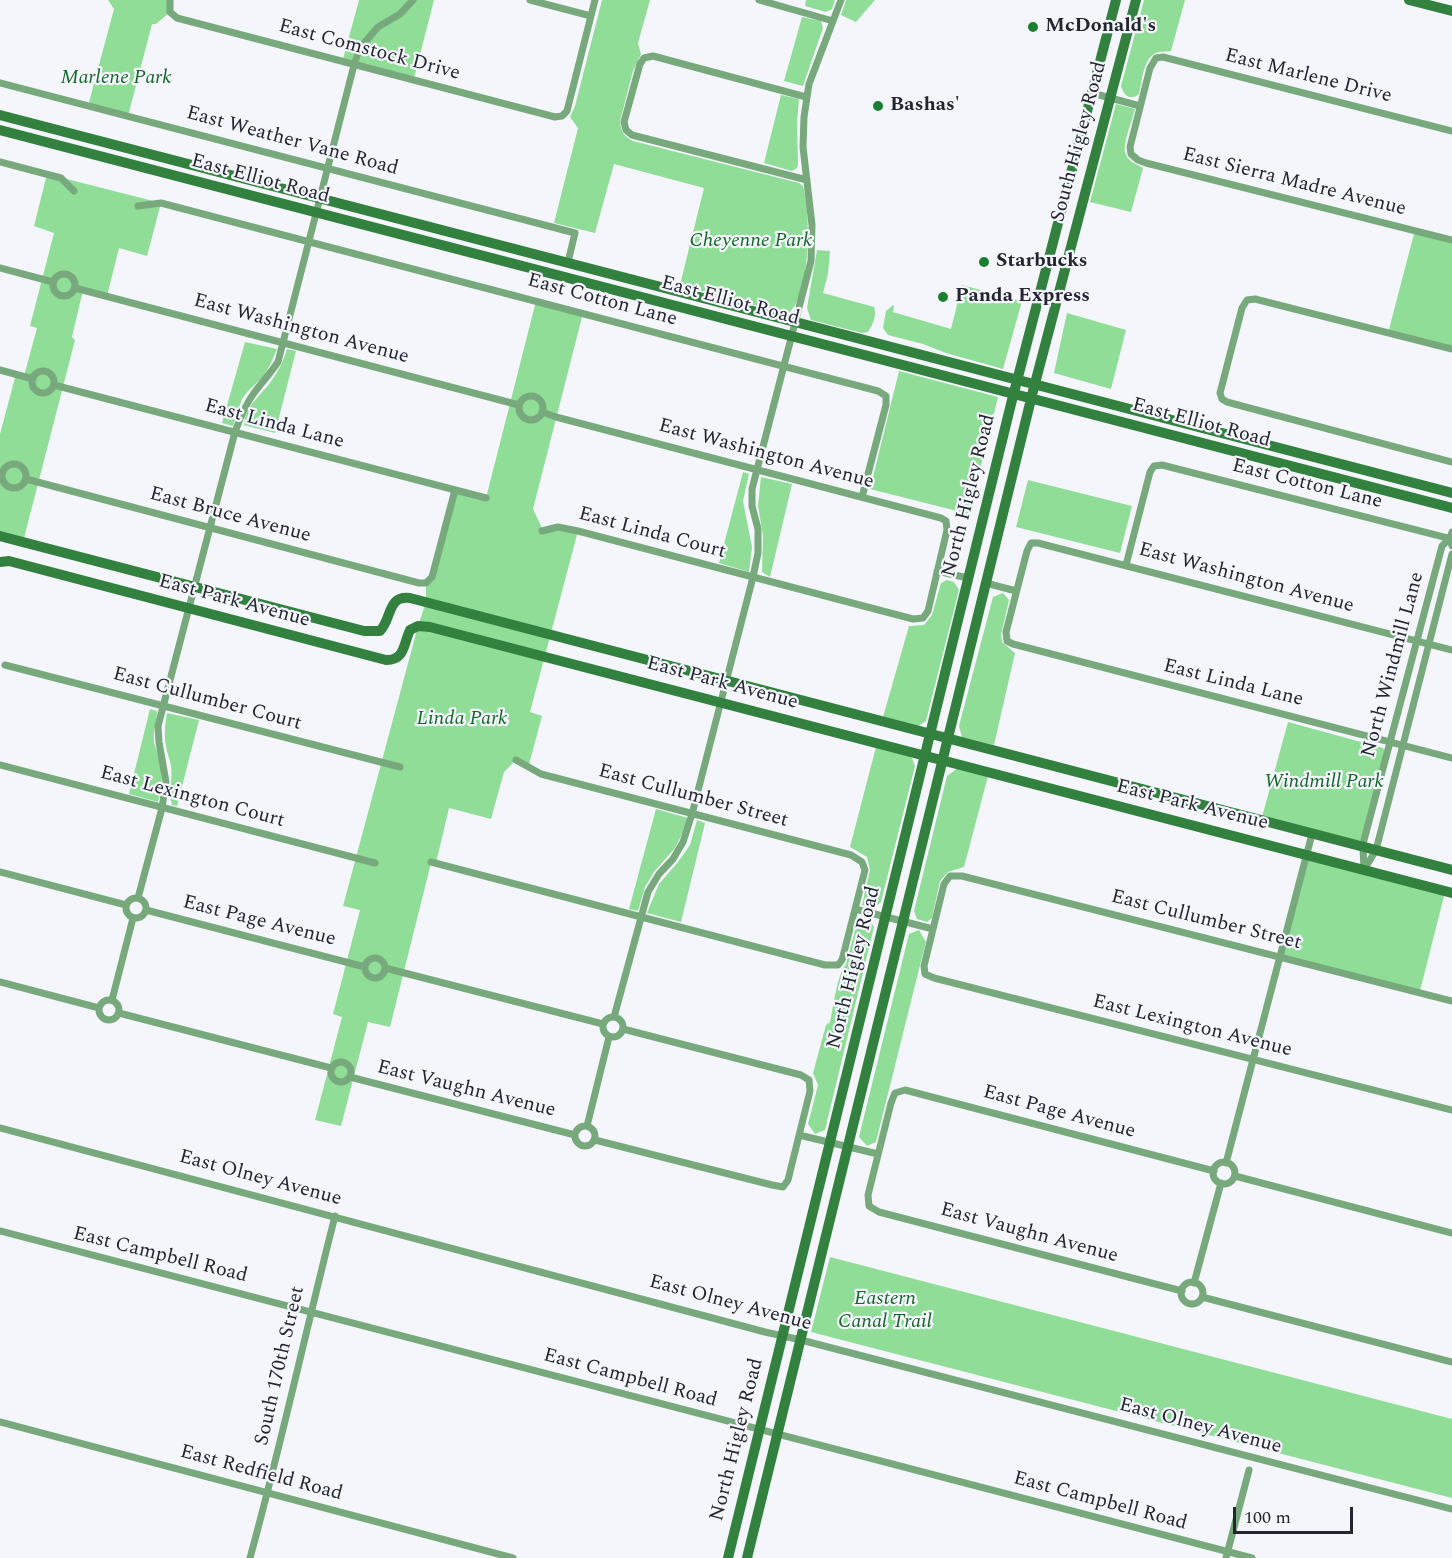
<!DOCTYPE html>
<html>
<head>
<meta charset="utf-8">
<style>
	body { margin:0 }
	#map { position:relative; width:1452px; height:1558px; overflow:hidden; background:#f5f6fc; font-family:Spectral,serif }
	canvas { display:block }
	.scale { position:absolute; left:1233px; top:1507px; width:120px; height:27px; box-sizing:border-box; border:3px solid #232530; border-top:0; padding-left:8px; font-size:18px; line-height:21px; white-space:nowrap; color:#232530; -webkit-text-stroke:4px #f5f6fc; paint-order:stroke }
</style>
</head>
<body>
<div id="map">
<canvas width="1452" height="1558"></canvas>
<div class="scale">100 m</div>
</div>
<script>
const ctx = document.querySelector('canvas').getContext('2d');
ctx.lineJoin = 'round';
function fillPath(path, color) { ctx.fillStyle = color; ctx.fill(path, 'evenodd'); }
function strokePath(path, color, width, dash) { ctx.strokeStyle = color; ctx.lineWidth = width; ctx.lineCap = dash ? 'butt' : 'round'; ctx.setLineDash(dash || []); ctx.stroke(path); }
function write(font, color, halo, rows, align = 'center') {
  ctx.font = font + ' Spectral,serif'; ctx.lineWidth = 4.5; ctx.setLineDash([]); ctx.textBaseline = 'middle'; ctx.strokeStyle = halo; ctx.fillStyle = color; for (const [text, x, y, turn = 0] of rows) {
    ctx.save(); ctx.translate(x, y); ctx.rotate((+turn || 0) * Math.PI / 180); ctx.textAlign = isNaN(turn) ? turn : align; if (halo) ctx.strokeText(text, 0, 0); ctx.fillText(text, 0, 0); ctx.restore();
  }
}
fillPath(new Path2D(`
	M108,0H170V12L156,24H152L128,116L88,106L114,9Z
	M359,0H434L414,78L343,59Z
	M602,0H650L638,43L641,54L633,71L620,121C621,132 624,136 633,141L799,183L803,186C811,213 811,293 789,313H784L680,285L704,188L614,164L595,233L554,223L578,128L570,117L575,106Z
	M806,0H835L832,9L826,12L805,6Z
	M846,0H875L856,22L841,15Z
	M1144,0H1185L1171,51C1166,52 1160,51 1156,53C1143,58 1142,83 1139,94C1130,101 1124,96 1121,86Z
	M802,17L821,21L823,28L803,86L784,81Z
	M781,95L799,99L797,122L798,165L797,168L792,171L764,163Z
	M1116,104L1135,109C1133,119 1123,142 1125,152C1127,161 1136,164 1143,168L1131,212L1090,202Z
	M47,174L161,203L147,256L119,248L107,296L83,290L72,337L75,340L23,542L0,536V434L16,374L24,376L37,328L30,326L54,233L34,226Z
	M1415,230L1452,240V349L1388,333Z
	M817,250L830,251L828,274L823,293L874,307C877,316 873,324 868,332L862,333L811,320L807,308Z
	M962,285L1022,301L1003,369L946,353L923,344L888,335L883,328L886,311L893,305L894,306L893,312L951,329Z
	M536,301L583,313L533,509L543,530L558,527L578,531L530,712L542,716L528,768L516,760L504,772L491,819L449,808L436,863H431L390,1027L368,1022L341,1126L315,1120L342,1017L333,1014L360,910L343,906L418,626L426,602V583L432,577L455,490L486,498Z
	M1067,313L1126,330L1111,389L1054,373Z
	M245,342L277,349L270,365L263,377L248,391L242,399L233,426L222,423Z
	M287,349L296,351L275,433L244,425C245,405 262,395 272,380C279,370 284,360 287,349Z
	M899,371L998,397L969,514L870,489Z
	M743,472L749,474L743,501L752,547L749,572L719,563Z
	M761,477L792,484L770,577L762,572L763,536L758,506Z
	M1028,480L1132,506L1120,553L1016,527Z
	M947,580L954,582L959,590L926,721L917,727L883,717L909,626L924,625L932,615L941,583Z
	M1003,593L1009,600L1001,635L1002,642L1015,653L994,745L962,737L959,726L993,597Z
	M150,709L157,711C157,721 153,730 154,740C154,745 157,749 158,754C163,770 163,786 158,802L129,794Z
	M167,713L199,720L177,806L172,805C168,795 173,778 171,766C170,759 167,753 166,747C164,735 165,724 167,713Z
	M1288,722L1383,748L1385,752L1361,840L1359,841L1262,817Z
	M876,747L911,756L915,766L881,902L873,909L862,905L870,870L867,857L850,847Z
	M958,768L988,776L964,867L948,872L940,881L932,918L927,922L917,919L914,911L947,776Z
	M656,809L688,818L683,832L675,848L654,872L645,887L638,911L629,909Z
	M697,820L705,823L681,922L647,913L659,884L678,862L690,845Z
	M1307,855L1445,892L1420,991L1280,957Z
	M868,917L874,927L825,1130L815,1134L808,1124L818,1085L813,1073L826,1025L830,1022C834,1005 836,978 846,964L858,919Z
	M919,930L926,942L919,969L876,1142L867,1146L859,1137L909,934Z
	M830,1257L1452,1419V1498L811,1332Z`), '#8fdd97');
strokePath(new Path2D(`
	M170,0V12L177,18L555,117L562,116L567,111L595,0
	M530,0L591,16
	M759,0L833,21
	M0,83L575,233L568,262
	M1092,93L1140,106
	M806,97L653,56L644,58L640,64L624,122L626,130L632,135L807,180
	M1452,131L1163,57L1156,58L1150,68L1130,147L1131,154L1138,160L1146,163L1452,240
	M0,162L61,178L74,191
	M138,206L161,203L878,391L886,396V405L862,497
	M0,268L53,282
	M53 285a11 11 0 1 1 22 0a11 11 0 1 1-22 0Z
	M75,288L519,405
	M1452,349L1255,299L1247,300L1242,308L1220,393L1222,399L1227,402L1452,462
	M0,370L33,379
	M32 382a11 11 0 1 1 22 0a11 11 0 1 1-22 0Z
	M54,385L486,498
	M519 408a12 12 0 1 1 24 0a12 12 0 1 1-24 0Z
	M542,412L556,417L941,518L946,521L947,530L928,611L923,618L913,619L578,531L558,527L542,531
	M2 476a12 12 0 1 1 24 0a12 12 0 1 1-24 0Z
	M26,479L419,583H426L432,577L455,490
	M1452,532L1450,538L1452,546
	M1126,565L1150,472L1154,466L1162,465L1452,539
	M937,571L968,578
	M986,583L1016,591
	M1452,650L1038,543H1031L1027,551L1006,632L1007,641L1013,644L1452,758
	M5,665L400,767
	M0,765L375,863
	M431,862L825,965H838L842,960L865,870L862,862L851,855L541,774L516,760
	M1364,870L1363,847L1364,840L1442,546L1450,538
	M1364,870L1376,850L1452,554
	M0,872L126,905
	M126 908a10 10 0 1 1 20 0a10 10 0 1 1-20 0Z
	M138,898L162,808L166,782L159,742L158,726L235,432C240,418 245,405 254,393C262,382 270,374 278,362L354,65L358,53L365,42L378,27L400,14L413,0
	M855,909L933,929
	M146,910L365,967
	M365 968a10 10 0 1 1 20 0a10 10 0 1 1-20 0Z
	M385,968L603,1024
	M0,982L99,1008
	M99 1010a10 10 0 1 1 20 0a10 10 0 1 1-20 0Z
	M112,1000L133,918
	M1452,1001L962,876H950L944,884L924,966L925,974L934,978L1452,1110
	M119,1013L331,1068
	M603 1027a10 10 0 1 1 20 0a10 10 0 1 1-20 0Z
	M614,1017L648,892L659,874L673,859L683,842L692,814L753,577L758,553V529L752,506V489L811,261L812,225L803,147L804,117L809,84L841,0
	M331 1072a10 10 0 1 1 20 0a10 10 0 1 1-20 0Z
	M350,1077L575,1135
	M575 1136a10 10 0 1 1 20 0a10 10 0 1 1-20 0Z
	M587,1126L609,1037
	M0,1128L765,1332L801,1340L1452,1509
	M799,1135L878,1154
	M595,1140L772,1185L783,1187L788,1180L810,1091L809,1080L801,1075L623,1029
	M1213 1173a11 11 0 1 1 22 0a11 11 0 1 1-22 0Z
	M1226,1163L1312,834
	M1235,1176L1452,1233
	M0,1231L1252,1558
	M1181 1293a11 11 0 1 1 22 0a11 11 0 1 1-22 0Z
	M1194,1283L1221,1183
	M1182,1291L879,1212L869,1206L868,1195L891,1103L895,1093L905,1090L1214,1171
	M1202,1297L1452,1362
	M0,1422L513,1558
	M250,1558C281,1445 306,1330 335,1216
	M1226,1558L1249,1470`), '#77a97c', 7);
strokePath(new Path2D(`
	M1409,0L1452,11
	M0,115L1452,493
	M0,130L1452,508
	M0,536L364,631H380C392,619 387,595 410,598L1452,870
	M0,562L9,561L386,660C405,660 403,645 410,630L418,626L430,627L1452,893
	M728,1558L1011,404L1116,0
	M747,1558L1033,391L1136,0`), '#32813f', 10);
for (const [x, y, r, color] of [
	[1033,27,6,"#1b7f32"],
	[878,106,6,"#1b7f32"],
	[984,262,6,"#1b7f32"],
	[943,297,6,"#1b7f32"]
]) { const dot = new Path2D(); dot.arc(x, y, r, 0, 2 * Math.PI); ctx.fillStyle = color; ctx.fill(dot); strokePath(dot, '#f5f6fc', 2); }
write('bold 20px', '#232530', '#f5f6fc', [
	["McDonald's",1045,27],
	["Bashas'",890,106],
	["Starbucks",996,262],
	["Panda Express",955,297]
], 'left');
write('20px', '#232530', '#f5f6fc', [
	["East Comstock Drive",369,51,15],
	["East Marlene Drive",1308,77,14],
	["East Weather Vane Road",292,142,15],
	["South Higley Road",1080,142,-75],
	["East Elliot Road",260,180,15],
	["East Sierra Madre Avenue",1294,183,14],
	["East Cotton Lane",602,301,15],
	["East Elliot Road",730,302,15],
	["East Washington Avenue",301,330,15],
	["East Elliot Road",1201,424,15],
	["East Linda Lane",274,425,15],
	["East Washington Avenue",766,455,15],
	["East Cotton Lane",1307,485,14],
	["North Higley Road",970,496,-76],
	["East Bruce Avenue",230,516,15],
	["East Linda Court",652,534,15],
	["East Washington Avenue",1246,579,15],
	["East Park Avenue",234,602,15],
	["North Windmill Lane",1394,665,-75],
	["East Park Avenue",722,684,15],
	["East Linda Lane",1233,684,14],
	["East Cullumber Court",207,700,15],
	["East Cullumber Street",693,797,15],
	["East Lexington Court",192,798,15],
	["East Park Avenue",1192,806,14],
	["East Cullumber Street",1206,921,14],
	["East Page Avenue",259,922,14],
	["North Higley Road",855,968,-76],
	["East Lexington Avenue",1192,1027,14],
	["East Vaughn Avenue",466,1090,14],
	["East Page Avenue",1059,1113,15],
	["East Olney Avenue",260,1179,15],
	["East Vaughn Avenue",1029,1234,15],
	["East Campbell Road",160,1256,14],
	["East Olney Avenue",730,1304,15],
	["South 170th Street",281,1366,-77],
	["East Campbell Road",630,1379,15],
	["East Olney Avenue",1200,1427,15],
	["North Higley Road",738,1440,-76],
	["East Redfield Road",261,1474,15],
	["East Campbell Road",1100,1502,15]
]);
write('italic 20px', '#126727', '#f5f6fc', [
	["Marlene Park",116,79],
	["Cheyenne Park",751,242],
	["Linda Park",462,720],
	["Windmill Park",1324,783],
	["Eastern",885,1300],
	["Canal Trail",885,1323]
]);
</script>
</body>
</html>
